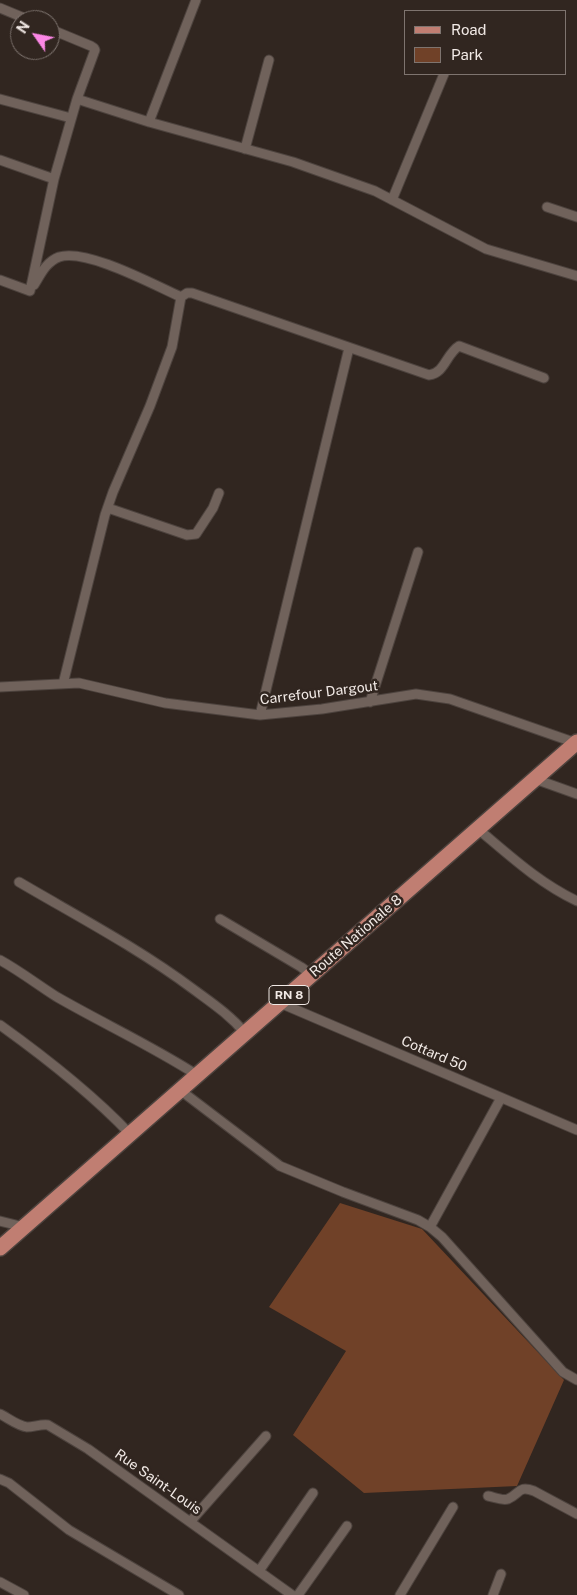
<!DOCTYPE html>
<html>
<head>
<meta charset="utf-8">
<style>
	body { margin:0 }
	#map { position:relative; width:577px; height:1595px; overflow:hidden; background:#312620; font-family:"Public Sans",sans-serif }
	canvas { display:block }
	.legend { position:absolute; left:404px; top:10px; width:162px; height:65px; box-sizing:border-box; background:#312620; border:1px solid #7e746f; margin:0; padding:6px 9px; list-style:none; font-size:15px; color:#f1e9e5 }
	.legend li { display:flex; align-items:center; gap:10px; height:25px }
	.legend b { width:25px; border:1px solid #7e746f }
	.north { position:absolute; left:10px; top:10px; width:50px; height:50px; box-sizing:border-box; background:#312620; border:1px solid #7e746f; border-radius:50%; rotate:303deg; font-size:14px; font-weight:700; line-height:20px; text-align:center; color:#f1e9e5 }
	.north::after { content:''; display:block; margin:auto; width:18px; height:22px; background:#fb87e5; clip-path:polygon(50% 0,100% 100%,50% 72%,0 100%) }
</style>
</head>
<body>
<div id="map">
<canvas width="577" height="1595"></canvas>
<ul class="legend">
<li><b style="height:6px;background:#c07e72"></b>Road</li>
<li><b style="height:14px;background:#704128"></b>Park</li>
</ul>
<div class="north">N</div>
</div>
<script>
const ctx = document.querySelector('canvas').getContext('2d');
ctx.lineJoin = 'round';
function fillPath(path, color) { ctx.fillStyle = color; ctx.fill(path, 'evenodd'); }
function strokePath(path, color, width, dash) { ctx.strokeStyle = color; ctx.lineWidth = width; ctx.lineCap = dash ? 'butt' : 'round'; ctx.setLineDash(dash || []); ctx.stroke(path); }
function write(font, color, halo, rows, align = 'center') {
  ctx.font = font + ' "Public Sans",sans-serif'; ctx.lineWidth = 5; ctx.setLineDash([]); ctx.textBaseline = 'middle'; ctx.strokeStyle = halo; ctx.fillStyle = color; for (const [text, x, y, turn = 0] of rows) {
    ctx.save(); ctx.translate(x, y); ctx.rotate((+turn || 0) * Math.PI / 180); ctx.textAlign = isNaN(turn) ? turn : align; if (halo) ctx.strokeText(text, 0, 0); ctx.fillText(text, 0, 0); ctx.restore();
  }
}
fillPath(new Path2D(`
	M340,1203L422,1229L564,1380L517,1486L364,1493L293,1435L346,1351L269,1307Z`), '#704128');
const street = new Path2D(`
	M0,8L29,20
	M0,99L71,118
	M77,99L149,122L293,162L375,191L486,249L577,276
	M149,122L196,0
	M245,149L269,60
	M0,160L54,179
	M392,200L444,74
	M547,207L577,217
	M0,280L30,291
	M34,285C41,274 46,262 59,257C86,248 154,285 181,297
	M30,291L54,179L77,99L95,50L94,48L91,46L50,29
	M108,508L187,535L196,534L213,508L219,493
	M63,684L105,515L113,492L150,406L172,347L181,297L187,293H192L429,375C445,373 446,354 459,346L544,378
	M0,687L79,683L165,703L260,715L322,709L416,694L450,699L576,743
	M370,702L418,552
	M260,715L349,348
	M535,779L577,794
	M478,829C509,855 539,883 577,901
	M19,882C77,916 138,948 193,989C212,1003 230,1015 245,1033
	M220,919L301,967L312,975
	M0,960C20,971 38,985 57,997C104,1024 152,1046 197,1075
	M280,1003L577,1130
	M0,1025C46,1058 91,1093 130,1134
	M180,1090L280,1166L343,1192L418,1220L430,1227L442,1237L563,1372L577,1380
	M0,1221L24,1227
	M430,1227L501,1098
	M0,1414C8,1418 18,1426 27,1427C34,1427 41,1424 48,1425L88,1449L292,1595
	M0,1479L9,1483L69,1530L179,1595
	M488,1496C494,1497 502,1501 508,1499C520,1494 518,1485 534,1491L577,1514
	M190,1522L266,1436
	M259,1571L313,1493
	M0,1582L24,1595
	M298,1595L347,1526
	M400,1595L453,1507
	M493,1595L501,1574`);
const primary = new Path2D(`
	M0,1248L577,742`);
strokePath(street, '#4d433e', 11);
strokePath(primary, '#4d433e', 18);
strokePath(street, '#70625b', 9);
strokePath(primary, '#c07e72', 15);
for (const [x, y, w] of [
	[289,995,40]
]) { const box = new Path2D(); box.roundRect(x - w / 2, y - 9.5, w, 19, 4); ctx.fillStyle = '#312620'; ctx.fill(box); strokePath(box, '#f1e9e5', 1); }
write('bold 12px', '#f1e9e5', null, [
	["RN 8",289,995]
]);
write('14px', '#f1e9e5', '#312620', [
	["Carrefour Dargout",319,693,-7],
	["Route Nationale 8",356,936,-41],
	["Cottard 50",434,1054,23],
	["Rue Saint-Louis",158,1482,35]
]);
</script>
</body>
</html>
